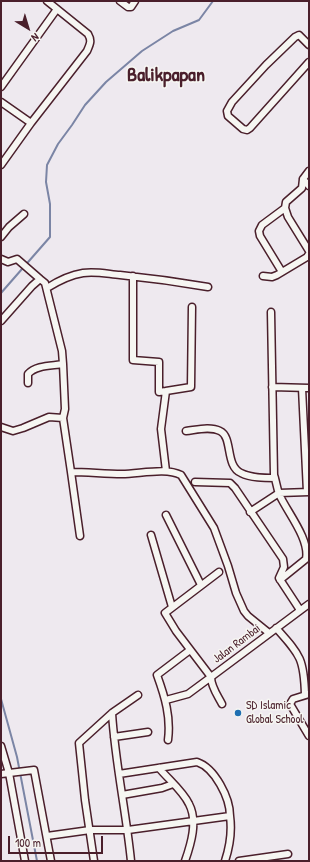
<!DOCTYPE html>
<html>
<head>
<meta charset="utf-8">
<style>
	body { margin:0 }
	#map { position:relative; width:310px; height:862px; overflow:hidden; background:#eee9ef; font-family:"Patrick Hand",sans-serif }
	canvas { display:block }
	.frame { position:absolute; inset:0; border:2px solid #4a1f2b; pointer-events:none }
	.north { position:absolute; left:8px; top:8px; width:40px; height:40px; -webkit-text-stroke:3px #f6f6f2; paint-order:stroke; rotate:142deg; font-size:11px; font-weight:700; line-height:16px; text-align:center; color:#4a1f2b }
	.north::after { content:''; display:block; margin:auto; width:14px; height:18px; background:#4a1f2b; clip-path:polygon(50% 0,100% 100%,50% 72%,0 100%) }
	.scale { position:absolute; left:8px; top:836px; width:95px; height:18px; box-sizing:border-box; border:2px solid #4a1f2b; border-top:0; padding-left:5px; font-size:12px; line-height:14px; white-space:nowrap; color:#4a1f2b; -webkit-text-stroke:3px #f6f6f2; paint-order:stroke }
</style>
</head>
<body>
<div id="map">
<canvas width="310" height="862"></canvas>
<div class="frame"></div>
<div class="north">N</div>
<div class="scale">100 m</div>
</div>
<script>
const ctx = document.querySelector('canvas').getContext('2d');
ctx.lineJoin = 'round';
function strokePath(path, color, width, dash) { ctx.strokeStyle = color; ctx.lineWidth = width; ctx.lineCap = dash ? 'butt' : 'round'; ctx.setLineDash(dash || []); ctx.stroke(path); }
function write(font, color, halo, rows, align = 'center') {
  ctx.font = font + ' "Patrick Hand",sans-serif'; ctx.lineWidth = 3; ctx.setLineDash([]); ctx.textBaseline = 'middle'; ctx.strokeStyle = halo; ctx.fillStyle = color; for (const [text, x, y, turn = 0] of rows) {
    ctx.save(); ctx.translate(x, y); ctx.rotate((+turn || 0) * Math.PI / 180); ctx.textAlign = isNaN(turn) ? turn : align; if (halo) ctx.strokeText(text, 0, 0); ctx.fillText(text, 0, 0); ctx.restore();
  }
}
strokePath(new Path2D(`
	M1,293L50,237V204L46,182L47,165L58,144L72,125L85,105L106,82L142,51L173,31L199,20L213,1
	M1,699L17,757L37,861`), '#7b85a5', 2);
const minor = new Path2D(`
	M120,1L128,7H131L135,1
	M309,45L299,35L295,37L266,65L232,102L227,111L228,116L243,129L247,130L250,128L309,62
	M1,87L57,9
	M1,102L31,123
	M1,165L31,123L87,51C90,44 92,41 88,34L47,1
	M309,171L303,179L309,186
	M303,179L302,188L286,202L285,208L288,217L309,251
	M1,237L9,227L24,214
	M1,259L8,262L17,259L40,279
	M282,272L260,236L259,231L262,225L285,208
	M133,276V360L159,362V392L166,391
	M263,276L272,277L277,275L307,257L309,254
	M47,288C58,281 70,275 83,273C95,271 108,274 120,275C150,278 179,282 208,287
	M271,312L274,475C276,481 277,488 279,494C287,512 310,539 306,559L280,580
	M1,321L32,286L40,279L45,283L62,351L63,364L65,409L63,418L71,472C88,472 105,474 122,474C139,474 166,467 181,475L214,528L228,566L236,593L244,611L248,616L269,633
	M28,383V374C36,365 52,366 63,364
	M272,387L309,388
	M302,388L307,492
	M1,427L13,431L23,428L49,417L63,418
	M186,431C196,430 210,426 220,431C233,437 225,466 241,473C251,478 264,478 275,478
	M166,471L161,429L166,391L191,387L192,307
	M71,472L80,536
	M195,482L230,483L235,488L283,559L284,567L279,578L300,610
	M250,512L279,493L309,492
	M166,515L201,585
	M151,535L172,607
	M276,628C300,655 304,658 305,695
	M309,694L293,699L290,704L309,736
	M166,700L188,694L211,677L176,631L165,613L219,572
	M222,704C218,696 211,687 211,677L309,604
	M112,713C115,762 126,811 131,861
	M114,737L148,732
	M168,740C171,717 165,697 157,675L190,650
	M1,746L9,773L25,861
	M159,768C168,779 183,791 189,804C198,821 191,844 185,861
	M1,774L34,770L51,861
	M119,774L197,762C215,768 230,798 230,816
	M122,795L162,788L173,784
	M47,836L90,830H128L230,816C232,831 230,846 225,861
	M94,861L85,800L79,743L112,713L138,695
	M239,861L288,854`);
strokePath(minor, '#4a1f2b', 9);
strokePath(minor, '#f6f6f2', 6);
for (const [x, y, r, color] of [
	[238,713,4,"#1f6fb2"]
]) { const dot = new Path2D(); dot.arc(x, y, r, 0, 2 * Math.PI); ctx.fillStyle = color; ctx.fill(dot); strokePath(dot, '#f6f6f2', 1.5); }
write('12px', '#4a1f2b', '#f6f6f2', [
	["Jalan Rambai",237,644,-37]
]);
write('12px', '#4a1f2b', '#f6f6f2', [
	["SD Islamic",246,706],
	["Global School",246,720]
], 'left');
write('bold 20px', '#4a1f2b', '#f6f6f2', [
	["Balikpapan",166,76]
]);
</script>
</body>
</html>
